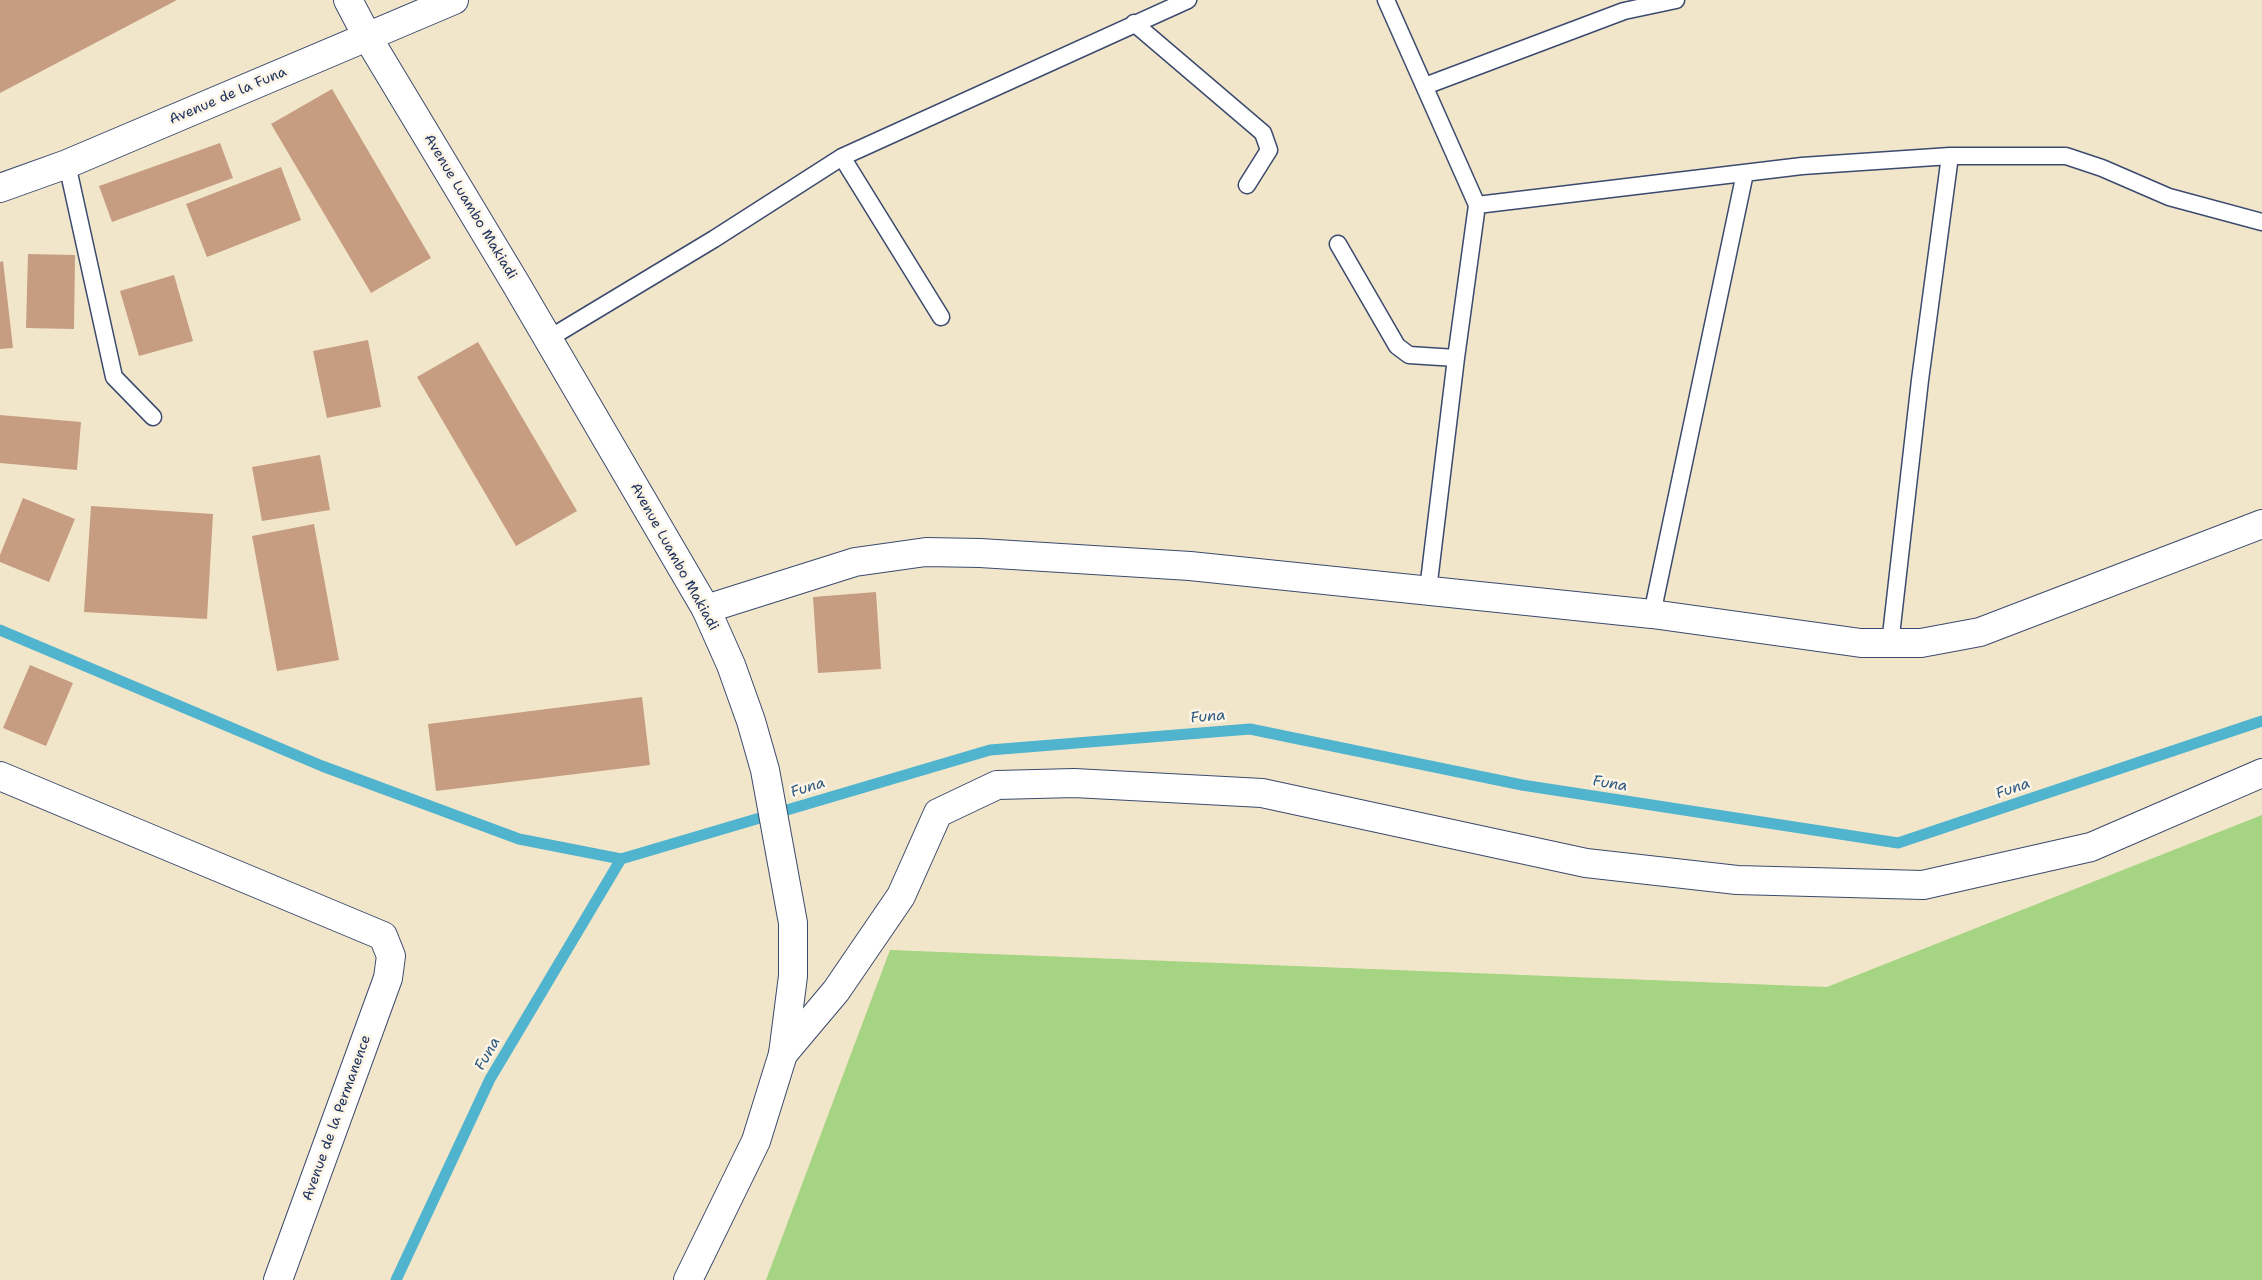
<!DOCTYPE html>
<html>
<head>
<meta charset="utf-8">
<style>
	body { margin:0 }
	canvas { display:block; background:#f2e6ca }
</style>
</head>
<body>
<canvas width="2262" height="1280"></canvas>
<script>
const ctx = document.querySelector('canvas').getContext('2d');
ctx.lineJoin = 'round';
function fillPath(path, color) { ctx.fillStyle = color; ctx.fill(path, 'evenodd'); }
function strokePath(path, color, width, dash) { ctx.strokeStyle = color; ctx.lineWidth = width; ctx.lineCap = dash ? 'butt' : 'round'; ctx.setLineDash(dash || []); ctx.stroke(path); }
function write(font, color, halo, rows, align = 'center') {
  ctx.font = font + ' "Shantell Sans",sans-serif'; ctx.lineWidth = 5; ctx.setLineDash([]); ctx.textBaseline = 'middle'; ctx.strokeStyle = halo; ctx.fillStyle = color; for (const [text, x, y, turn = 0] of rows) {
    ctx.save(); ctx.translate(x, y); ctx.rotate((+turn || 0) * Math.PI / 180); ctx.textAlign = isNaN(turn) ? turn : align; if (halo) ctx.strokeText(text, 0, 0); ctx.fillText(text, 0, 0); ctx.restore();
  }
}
fillPath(new Path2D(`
	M2262,815V1280H766L890,950L1827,987Z`), '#a5d482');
strokePath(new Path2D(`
	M0,630L322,766L519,839L621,859
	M396,1280L490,1079L621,859L990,750L1250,729L1522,785L1898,843L2262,721`), '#50b4ce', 11);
fillPath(new Path2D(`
	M0,0H177L0,93Z
	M332,89L431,258L371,293L271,124Z
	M220,143L233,178L112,222L99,186Z
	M281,167L301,220L207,257L186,204Z
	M28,254L75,255L74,329L26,328Z
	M3,261L13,348L0,349V262Z
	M174,275L193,341L139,356L120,291Z
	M368,340L381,407L327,418L313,351Z
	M478,342L577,511L516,546L417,377Z
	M0,415L81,422L77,470L0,463Z
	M320,455L330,510L262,521L252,467Z
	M23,498L75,519L49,582L0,562V555Z
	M91,506L213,514L207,619L84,612Z
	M314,524L339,660L277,671L252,536Z
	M876,592L881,669L818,673L813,597Z
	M30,665L73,683L46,746L3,728Z
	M642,697L650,765L436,791L428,724Z`), '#c69d81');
const lane = new Path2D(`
	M1386,0L1477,205L1456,358L1428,590
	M1134,23L1263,133L1269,150L1247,185
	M1425,86L1624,11L1676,0
	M842,157L941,317
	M67,164L114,377L153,417
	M1477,205L1802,166L1950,156H2066L2102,168L2169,197L2262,222
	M1338,244L1397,346L1409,355L1456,358
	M548,339L714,239L842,157L1188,0
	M1652,614L1745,173
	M1890,644L1920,380L1950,156`);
const street = new Path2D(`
	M706,609L855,562L926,552L980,553L1190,566L1652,614L1861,643H1921L1980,632L2262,524
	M0,776L383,936L391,956L388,978L278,1280
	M783,1054L836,991L901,896L938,813L997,785L1074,783L1262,793L1586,863L1737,880L1923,885L2091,847L2262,773`);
const secondary = new Path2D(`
	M348,0L368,38L516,284L706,609L731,665L751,721L765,770L793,923V976L783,1054L756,1141L688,1280
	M0,188L67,164L454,0`);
strokePath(lane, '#3b4a6e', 19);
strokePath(street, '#3b4a6e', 30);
strokePath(secondary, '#3b4a6e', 30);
strokePath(lane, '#fff', 16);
strokePath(street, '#fff', 28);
strokePath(secondary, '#fff', 28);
write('14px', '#1b2f5e', '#fcf5e5', [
	["Avenue de la Funa",228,96,-23],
	["Avenue Luambo Makiadi",470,207,59],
	["Avenue Luambo Makiadi",674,557,61],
	["Avenue de la Permanence",337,1118,-70]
]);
write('italic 15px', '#2b5780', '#fcf5e5', [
	["Funa",1208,717,-5],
	["Funa",1610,784,9],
	["Funa",808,788,-17],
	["Funa",2013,789,-19],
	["Funa",488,1054,-60]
]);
</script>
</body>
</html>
